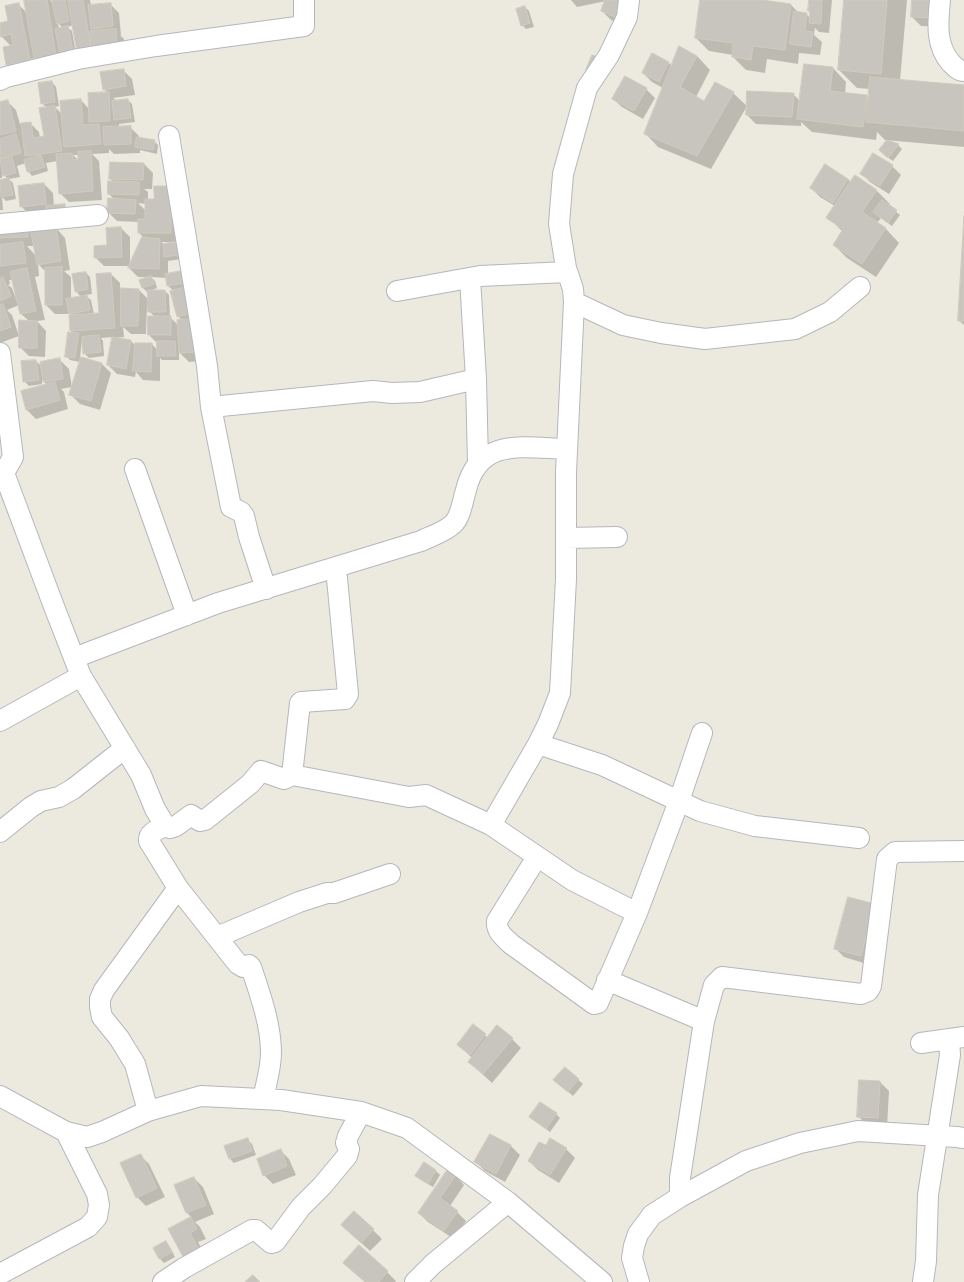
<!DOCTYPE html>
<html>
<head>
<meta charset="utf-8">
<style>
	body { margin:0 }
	canvas { display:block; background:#ece9df }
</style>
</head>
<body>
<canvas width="964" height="1282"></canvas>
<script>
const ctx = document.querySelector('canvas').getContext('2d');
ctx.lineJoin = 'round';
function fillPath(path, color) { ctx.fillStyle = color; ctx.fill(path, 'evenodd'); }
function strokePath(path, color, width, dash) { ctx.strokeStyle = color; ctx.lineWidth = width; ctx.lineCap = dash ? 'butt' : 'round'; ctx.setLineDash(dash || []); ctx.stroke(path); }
fillPath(new Path2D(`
	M26,0H50L54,4L53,0H67L70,2L69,0H90L91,5L110,4L119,13L121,35H120L124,39L126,57L87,59L74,25L67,27L72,31L76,55L16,74L7,65L4,48L11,46L1,36L0,24L10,22L18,4L28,14ZM58,23L63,28L59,29ZM35,58V60L13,65V63Z
	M571,0H631L624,25L611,20L602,11L606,1L577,7Z
	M701,0H756L791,5L799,13L806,14L810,18L811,12L809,10L810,0H832L829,33L819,32L815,28L814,35L822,42L820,55L799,53L798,64L767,59L765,73L746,70L733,57V55L709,51L696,38Z
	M845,0H907L900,81L964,86V147L885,140L877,132L876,140L812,132L801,122V126L756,124L747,115L748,92L793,94L800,101L833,68L846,82L845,94L866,96L869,99L870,89L857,88L839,70Z
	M913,0L944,27L921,26L912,17Z
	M525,7L529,11L534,27L526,29L522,25Z
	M680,47L697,56L710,70L696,97L705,102L733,93L747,106L711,169L658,147L645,133L663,88L652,82L643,73L669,63L672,66Z
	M123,70L132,79L135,95L113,98L117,101L128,100L132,104L135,122L119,124V128L130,127L139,136V138L154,141L158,145L157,154L140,150V153L114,154L109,149V153L92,154L99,161L102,200L69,202L60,193L58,161L46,163L48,171L32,176L28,171L26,163L17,166L20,177L9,179L13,183L16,199L6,201L2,197L3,210H0V181L8,179L2,173V178H0V103L7,101L16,110L20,124L30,123L39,132L40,138L45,137L47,108L42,103L52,82L56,87L59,106L55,107L62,114L81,100L89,109L108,93L104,89ZM73,155H79L78,160Z
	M646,89L655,98L643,119L622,107L613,99Z
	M888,141L898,145L902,149L893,161L884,155Z
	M144,164L153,173L152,189H144L148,192V200H155L171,187L188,258L168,261V275L188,271L203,361L189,362L179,352V360H162L160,358V381L143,380L136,372L135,377L117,374L108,365L113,337L101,338L103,341L104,356L89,358L84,353L82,340L80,357L102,364L111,373L100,410L80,404L71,395L80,362L70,360L66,356L74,334L71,331L72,316L70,314H55L46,305V272L38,264L39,276L35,277L45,320L37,321L46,331L45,357L29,356L20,347L29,321L21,314L19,305L7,310L12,315L19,336L0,343V226L27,225L34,232L56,228L65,238L70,270L64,271L71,277V299L81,297L76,291L86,273L90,277L92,294L85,295L91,300L94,314H100L111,274L120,283V289H138L149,300V291L147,292L143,288L149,277H138L129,268L130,266H104L95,257L108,246L121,228L130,237V265L143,237L139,233V222L117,221L108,212L114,199L109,194L114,182L110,179ZM138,203L146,204V211ZM161,242H176V243L164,244ZM27,246H35L36,256ZM151,277L167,278L168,286L174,291L178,316L182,321L178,325L170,317L169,295L165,291H150L157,288L155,281ZM9,280H13L16,299L12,288L8,285L10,284ZM147,305H149V311L155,317L149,335L158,344V351L152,344L136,346L131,341L114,338L124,337L123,327L131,334H146Z
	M892,166L901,175L889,194L870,182L861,173Z
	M848,179L851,183L876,190L890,204L889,206L900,215L892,226L881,218L877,223L886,229L899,243L876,277L847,258L834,245L843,232L828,217L835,206L820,197L811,188Z
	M44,184L53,193L54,206L64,205L68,209L30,215L21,206Z
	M964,235V325L959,321Z
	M60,360L69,369L72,387L61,389L64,392L68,409L36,419L27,410L48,385V384H46L42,379V384L29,386L24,381L36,361L42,367Z
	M875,905L870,965L844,957L835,948Z
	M474,1025L488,1038L512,1039L521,1048L492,1083L469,1062L472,1058L458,1044Z
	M565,1068L583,1084L573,1096L559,1084Z
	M860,1081L880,1082L889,1091L887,1127L867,1125L858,1116Z
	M556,1114L560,1118L550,1132L530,1117Z
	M490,1135L511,1146L520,1155L505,1182L485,1171L476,1162Z
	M248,1140L252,1144L256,1155L234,1163L230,1159L226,1147Z
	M546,1147L566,1149L575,1158L559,1183L538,1170L529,1161Z
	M280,1150L289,1159L296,1175L273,1184L264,1175Z
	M140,1155L149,1164L165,1197L146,1206L137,1197Z
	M424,1164L436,1171L440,1175L433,1187L421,1180L416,1176Z
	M448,1171L456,1176L464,1185L450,1206L457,1212L466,1221L454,1239L428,1222L419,1213Z
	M194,1178L203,1187L214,1214L195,1222L200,1227L206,1239L198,1242L209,1263L170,1229L191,1217L187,1213L175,1186Z
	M342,1225L373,1230L382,1239L370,1251Z
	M166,1242L170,1247L175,1257L164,1263L160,1259L154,1249Z
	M359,1246L387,1272L396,1281L395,1282H365Z`), '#0003');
const building = new Path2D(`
	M24,0H47L56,57L35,61Z
	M52,0H65L69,21L57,24Z
	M68,0H83L91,48L77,51Z
	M605,0H622L615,17L601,11Z
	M700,0H763L791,4L785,50L753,46L751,60L732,57L733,43L695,38Z
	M809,0H822L821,24L809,23L810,11H808Z
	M844,0H887L881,74L838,70Z
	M912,0H936L935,18L911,17Z
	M19,3L30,60L6,65L3,47L13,45L11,34L0,37V23L8,21L5,6Z
	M111,3L113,26L91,29L88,5Z
	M525,6L530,23L521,26L516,9Z
	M794,11L807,13L805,31L813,32L811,47L790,44Z
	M68,26L73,51L60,54L55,29Z
	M116,29L117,48L91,50L90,31Z
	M679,46L697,56L680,87L704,101L715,82L734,92L697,156L644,134Z
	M652,53L669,62L659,82L642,73Z
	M592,55L600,58L594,73L586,70Z
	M804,64L833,67L830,91L867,95L863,127L797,119Z
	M124,69L126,86L103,90L100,72Z
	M625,76L647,88L634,111L612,99Z
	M870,77L964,85V131L866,122Z
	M52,81L55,102L41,104L38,83Z
	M747,91L794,93L792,117L746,115Z
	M109,92L110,121L89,122L88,93Z
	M81,99L83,125L99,124L101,144L64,147L60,101Z
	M128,99L131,118L114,120L112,101Z
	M8,100L16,131L0,135V102Z
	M55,106L62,151L25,156L21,123L31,122L33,138L44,136L39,108Z
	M131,126V144L104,145L103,127Z
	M16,134L21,153L0,159V139Z
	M137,137L155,140L153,150L135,147Z
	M887,140L899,144L888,158L879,150Z
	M91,151L93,191L59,194L56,154L72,153L73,160L78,159V152Z
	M873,153L893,165L880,186L860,174Z
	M41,155L45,167L27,172L24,160Z
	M12,157L16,173L3,176L0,160Z
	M110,162L144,163L143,180L109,179Z
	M825,164L848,179L833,203L810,188Z
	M855,175L877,190L862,212L886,228L862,264L833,245L843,229L826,218Z
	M9,178L13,195L1,197L0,180Z
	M108,181L139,182V195L108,194Z
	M44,183L46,204L20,207L18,186Z
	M154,186H171V233H138V219H145V199H154Z
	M108,198L136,200L135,214L107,213Z
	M882,200L897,210L888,223L873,212Z
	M65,204V214L47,216L46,206Z
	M964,216V321H958Z
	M27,224L28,237L0,238V225Z
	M56,227L61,261L37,265L31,232Z
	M121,227L122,257L94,258V246L107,245L106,228Z
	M142,237L160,239L159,269L128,268Z
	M182,241L184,254L164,257L163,244Z
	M23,242L26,263L0,266V245Z
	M62,267V305H45V268Z
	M27,268L36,311L20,314L10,272Z
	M188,270L191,282L167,286L165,274Z
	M86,272L88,289L75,292L72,274Z
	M111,273L115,328L70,331L69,315L99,313L96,274Z
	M151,276L154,284L142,288L139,280Z
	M3,277L11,296L0,301V279Z
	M188,287L195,312L177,317L170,291Z
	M121,288L139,289L138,326H121Z
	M148,290H165L166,312H148Z
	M87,295L90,310L69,314L66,299Z
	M3,304L11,327L0,331V305Z
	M148,316H171V335H148Z
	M192,319L195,352L179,353L177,320Z
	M19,320L37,321V348H19Z
	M68,332L79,333L75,358L65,357Z
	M99,335L101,352L83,354L82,337Z
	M112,337L131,340L126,369L107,365Z
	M157,341H175L176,356H157Z
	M135,343H152L151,372L133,371Z
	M81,357L102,363L91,401L69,395Z
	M60,358L63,379L43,382L40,362Z
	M36,360L39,380L23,382L21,361Z
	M55,382L60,400L26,410L21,391Z
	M848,897L875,904L861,956L834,949Z
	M473,1024L486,1034L470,1055L457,1045Z
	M497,1025L513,1038L483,1074L468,1062Z
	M565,1067L579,1079L568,1092L553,1080Z
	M859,1080L880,1081L878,1118L857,1117Z
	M540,1102L557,1113L546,1129L529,1117Z
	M490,1134L511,1145L496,1174L474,1162Z
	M248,1138L252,1151L229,1159L224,1146Z
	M550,1138L567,1148L550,1175L528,1161L539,1142L546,1145Z
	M281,1149L287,1166L263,1176L257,1159Z
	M141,1154L157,1188L136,1198L120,1163Z
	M424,1162L436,1170L428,1184L415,1176Z
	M448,1169L456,1175L440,1198L458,1211L444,1231L418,1213Z
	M194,1177L206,1205L186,1213L174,1185Z
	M354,1211L374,1229L361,1243L341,1225Z
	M191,1217L197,1229L190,1233L201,1254L186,1262L168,1229Z
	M166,1241L172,1252L159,1259L153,1248Z
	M359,1245L388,1271L379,1282H365L343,1263Z
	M253,1275L260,1282H245Z`);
fillPath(building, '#c8c5be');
strokePath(building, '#d0cbbd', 1);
const minor = new Path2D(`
	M940,0C938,22 935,45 951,63C955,67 959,71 964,71
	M0,80L6,77L78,59L156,46L304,26V0
	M169,136L198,310L207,366L211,407L231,507L241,512L244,516L249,537L266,589
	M0,224L98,215
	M470,278L476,379L478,463
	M397,291L480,276L567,272
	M574,302L623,325L661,333L705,339L795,329L830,312L860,287
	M0,353L13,457L4,473L53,604L81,676L141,775L155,809L164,824L163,827C157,830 148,833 149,841L178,888L238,964L243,967L249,965L251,967C260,994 271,1024 271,1053C271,1068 266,1084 263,1099
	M211,407L373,391L392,393L420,392L476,379
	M135,469L187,615
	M566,538L617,537
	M74,658L218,603L421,541C431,536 445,532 453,524C461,517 463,499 466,490C479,436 525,448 567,449
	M0,721L81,676
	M538,744L602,765L700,811L755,826L859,838
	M292,775L300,703L301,702L345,699L348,694L336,568
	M164,824L167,827L170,828L176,826L191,815L200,821L205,820L250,784L261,771L284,779L292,775L409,797L426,795L491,825L572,880L637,913
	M491,825L538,744L548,724L560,693L566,579V472L574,302L573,289L566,268L559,224L563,174L587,88L609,55L627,17L629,0
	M0,832L31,807L41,801L59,797L73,789L125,748
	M537,857L497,921C496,932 504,937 511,944L594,1004L598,1003L637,913L679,801L702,733
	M217,937L299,902L327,893H334L390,874
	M607,980L704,1021
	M921,1043L964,1037
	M0,1096L66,1132L87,1137L102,1132L148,1111L201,1096L281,1100L361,1112L407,1128L508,1202L602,1282
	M148,1111L135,1064L119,1038L102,1017L100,1007V999L104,990L178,888
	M680,1197V1178L704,1021L714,985L722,977L861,994L868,991L871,986L887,859L895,852L964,851
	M0,1274L88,1227L97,1217L99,1205L97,1194L66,1132
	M163,1282L184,1268L252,1230H256L271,1243L275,1242L301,1207L322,1186L347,1156L349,1149L346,1143L348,1136L361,1112
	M415,1282L433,1264L508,1202
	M639,1282L632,1258L634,1246L638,1234L652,1215L680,1197L746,1161L800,1143L858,1131L957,1137L964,1138
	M923,1282L926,1261L928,1195L950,1055L949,1039`);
strokePath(minor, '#b5b7bc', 22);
strokePath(minor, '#fff', 20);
</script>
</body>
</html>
